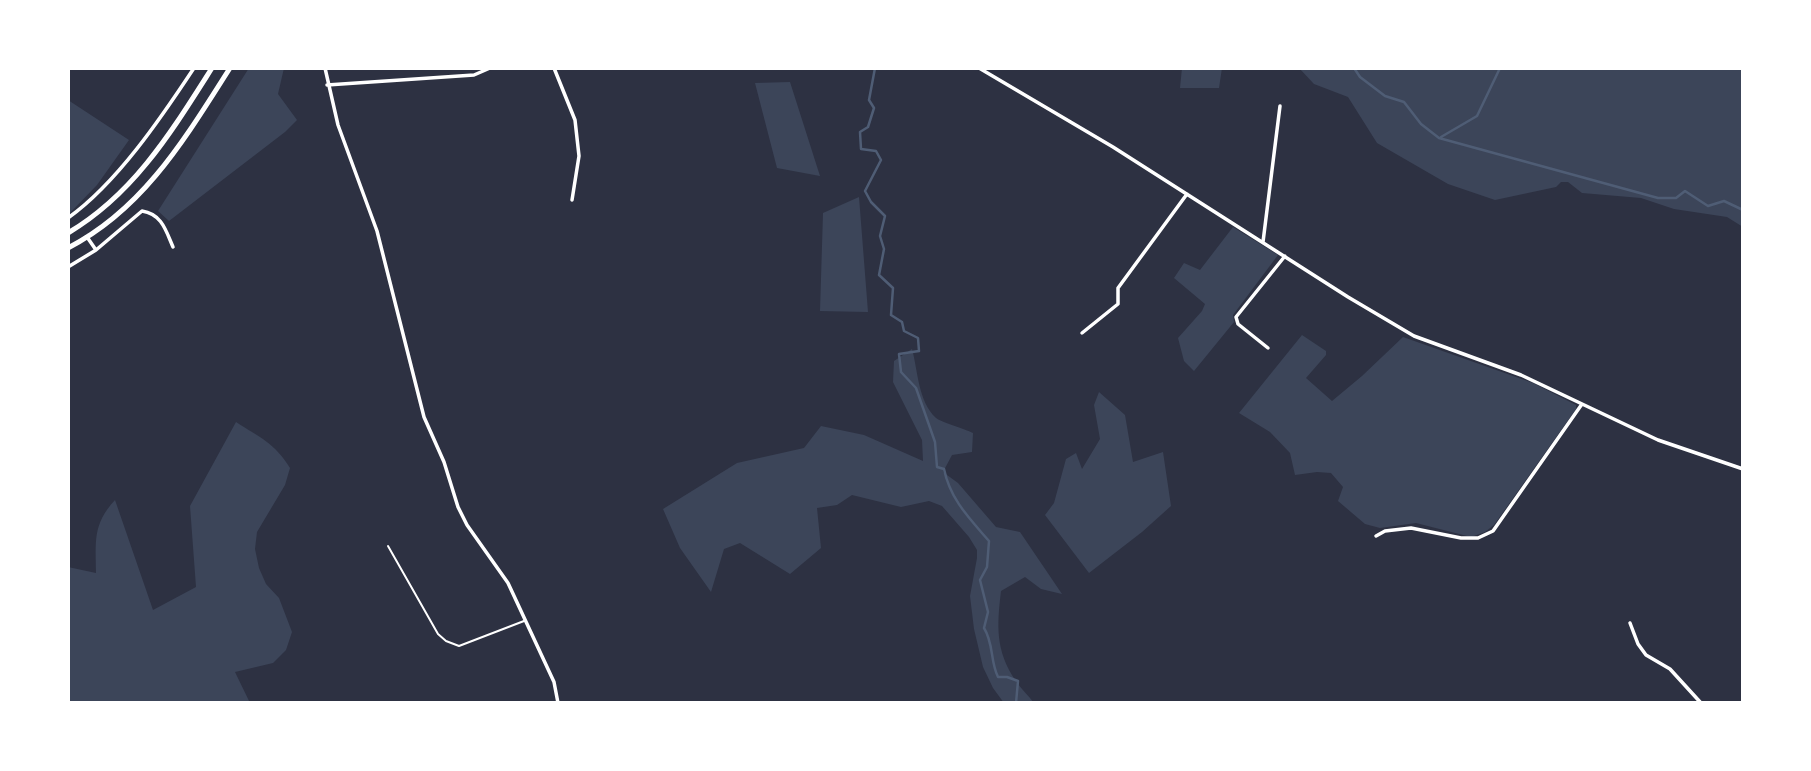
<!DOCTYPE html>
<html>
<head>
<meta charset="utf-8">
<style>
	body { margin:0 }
	#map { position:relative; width:1811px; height:771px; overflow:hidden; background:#2d3142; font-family:"Zilla Slab",serif }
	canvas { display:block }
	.frame { position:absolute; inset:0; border:70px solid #fff; pointer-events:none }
</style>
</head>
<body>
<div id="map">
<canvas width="1811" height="771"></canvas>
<div class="frame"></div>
</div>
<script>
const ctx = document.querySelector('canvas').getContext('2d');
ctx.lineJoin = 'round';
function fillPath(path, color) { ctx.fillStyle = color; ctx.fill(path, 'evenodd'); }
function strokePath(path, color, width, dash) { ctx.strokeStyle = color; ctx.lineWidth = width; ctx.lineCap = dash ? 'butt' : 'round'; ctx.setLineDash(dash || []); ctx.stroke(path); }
fillPath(new Path2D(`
	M249,68H284L278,94L297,120L285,132L169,221L158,211Z
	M1182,68H1222L1219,88H1180Z
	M1299,68H1743V227L1727,217L1674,209L1641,198L1582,193L1568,182H1561L1556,187L1495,200L1448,184L1377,143L1348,97L1314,84Z
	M790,82L820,176L777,168L755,83Z
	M68,100L129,140L97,185L68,215Z
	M859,197L868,312L820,311L823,213Z
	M1233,227L1278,255L1233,315L1234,322L1194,371L1184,361L1178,338L1202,311L1205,304L1174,278L1184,263L1200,270Z
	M1302,335L1326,351V355L1306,378L1332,401L1362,376L1403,337L1533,383L1576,405V409L1494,525L1485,532L1471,537L1416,523L1380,528L1365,524L1338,501L1343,487L1331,473L1317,472L1295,475L1290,453L1270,432L1239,413Z
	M912,349C918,371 918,401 936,418C941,422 965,429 973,433L972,452L952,455L943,472L958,483L996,527L1020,532L1062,594L1041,589L1025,577L1001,591C997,625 995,651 1016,681C1021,689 1028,695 1034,703H1004L993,688L983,667L974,629L970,596L977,558V550L969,537L942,506L929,501L901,507L852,495L837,505L817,508L821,548L790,574L740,543L724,549L711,592L680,548L663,509L737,463L804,448L821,426L864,435L923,461L922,440L893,382L894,361Z
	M1099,392L1125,415L1133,462L1163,452L1171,506L1142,532L1089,573L1045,515L1054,503L1066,459L1076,453L1082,469L1100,439L1094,405Z
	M236,422C259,437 275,443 290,468L285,485L257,532L255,549L259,568L266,584L279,598L292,632L286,650L273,663L235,672L250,703H68V567L96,573C96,542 92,525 115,500L153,610L196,587L190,506Z`), '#3c4559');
strokePath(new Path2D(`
	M875,68L869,100L874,108L868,127L860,132L861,149L876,151L881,160L865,191L871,202L885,216L880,236L884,249L879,275L893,288L891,315L902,322L904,331L918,338L919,351L899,354L901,372L916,388L935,442L937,467L944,469C950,499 969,518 989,541L987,567L980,580L988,612L984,628C994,644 990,661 998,677H1007L1018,681L1016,703
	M1354,68L1360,77L1385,96L1404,102L1421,124L1439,138L1658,198H1676L1685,191L1708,206L1724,201L1743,210
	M1441,137L1477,116L1500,68`), '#4f5d75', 2.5);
strokePath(new Path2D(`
	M388,546L438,634L446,641L459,646L524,621`), '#fff', 2);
strokePath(new Path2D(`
	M325,68L338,125L377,231L424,417L444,462L458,507L467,525L508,583L554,682L558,703
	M554,68L575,120L579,156L572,200
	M979,68L1113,147L1348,297L1414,336L1521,375L1658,440L1743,469
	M327,85L474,75L490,68
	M68,218C117,183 161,118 194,68
	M1263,242L1280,106
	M96,250L142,211C162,214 166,231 173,247
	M68,267L96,250L87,237
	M1082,333L1118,304V288L1187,194
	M1268,348L1238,324L1236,317L1285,256
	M1376,536L1385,531L1411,528L1461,538H1478L1493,531L1582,404
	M1630,623L1638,644L1646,655L1670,669L1701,703`), '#fff', 3.5);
strokePath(new Path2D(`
	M68,233C134,194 172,131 212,68
	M68,248C144,209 186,137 230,68`), '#fff', 5);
</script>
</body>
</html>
